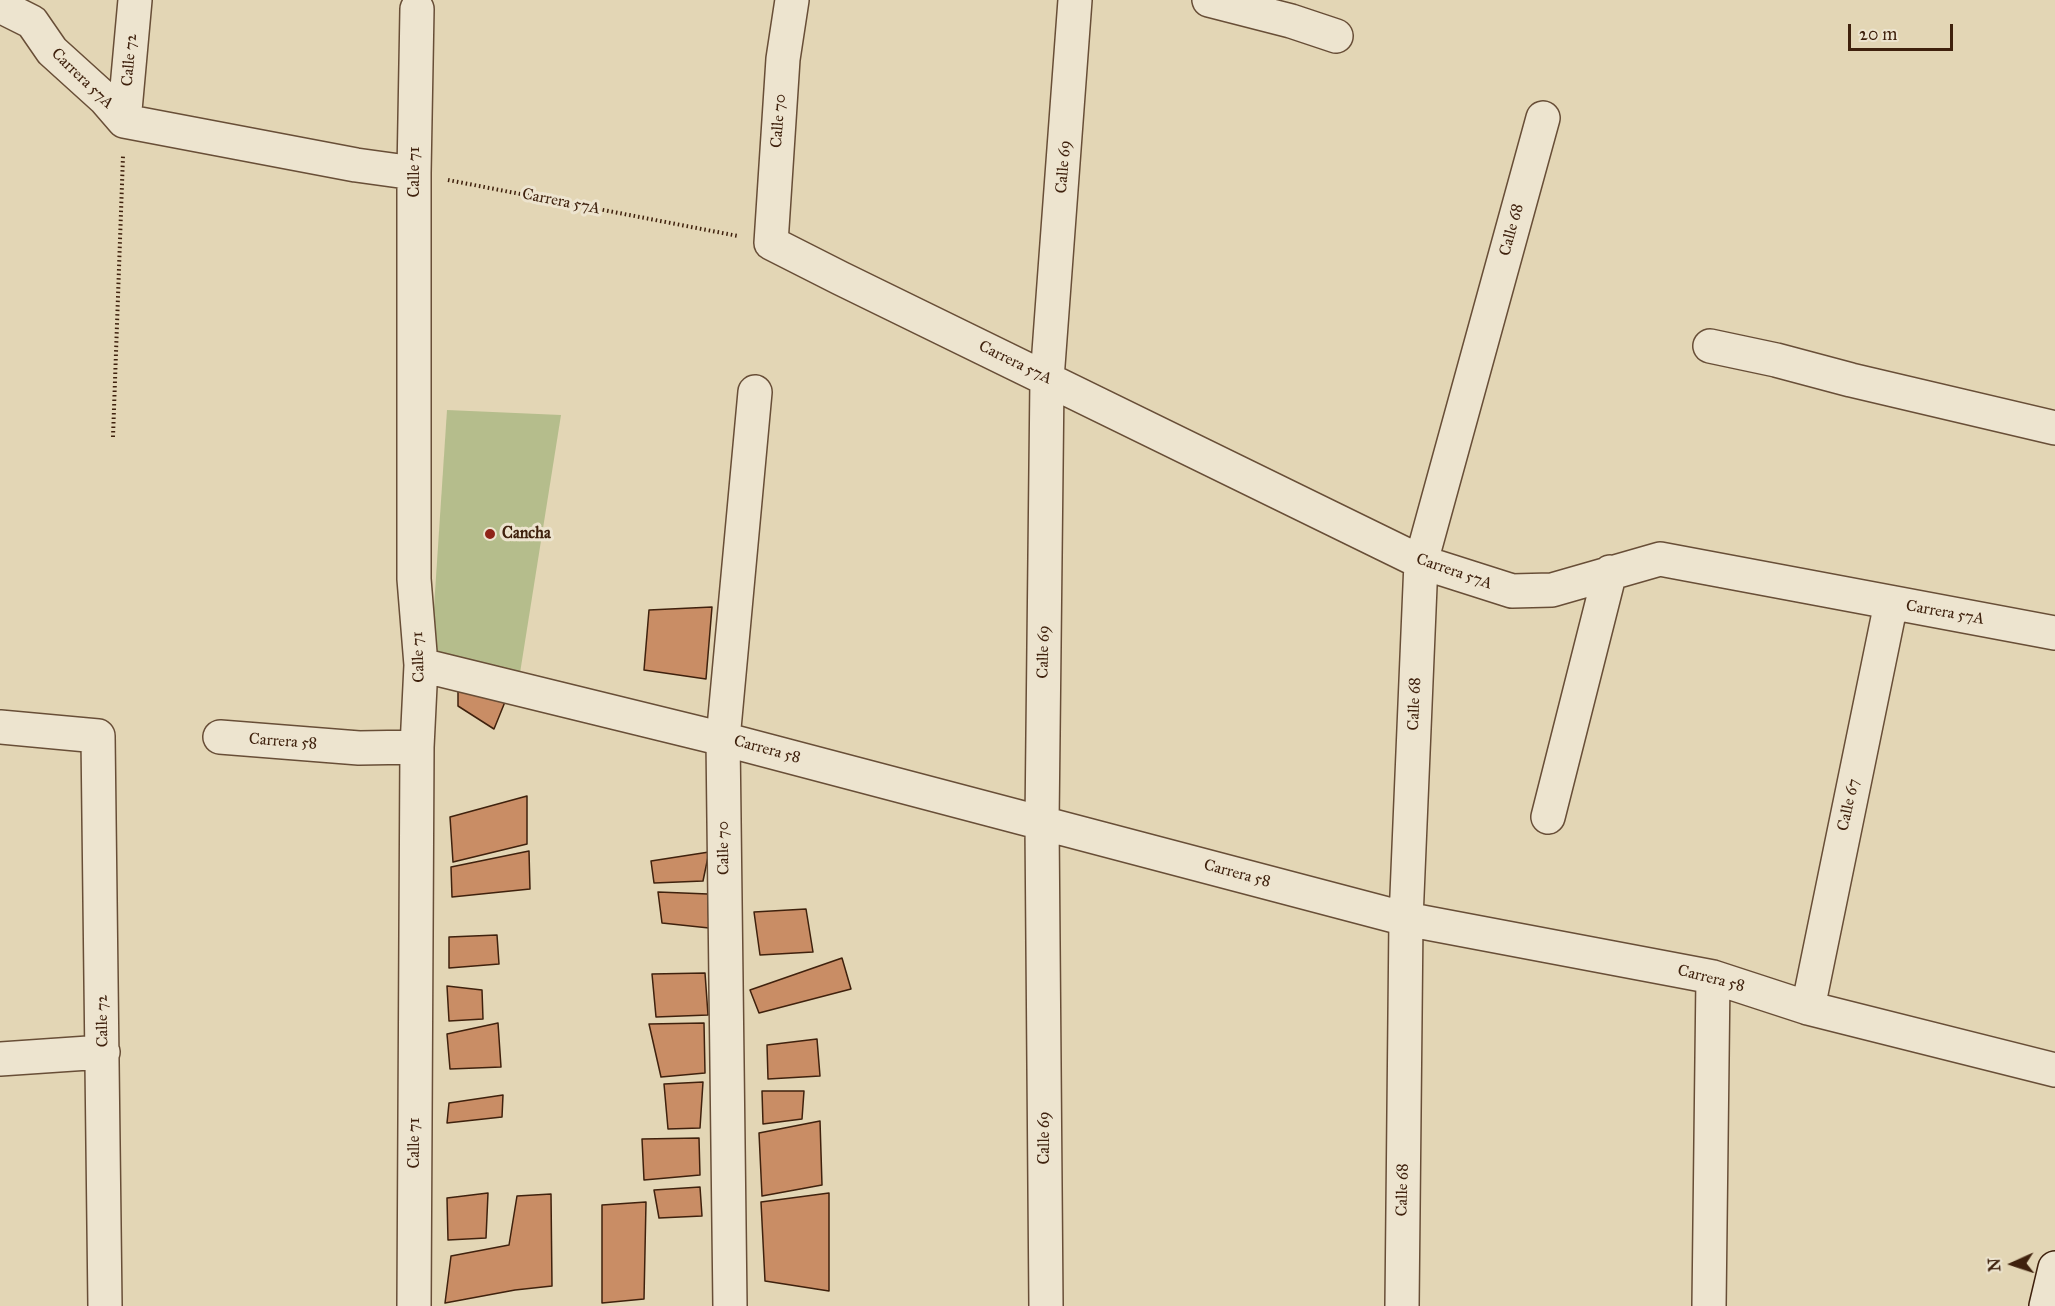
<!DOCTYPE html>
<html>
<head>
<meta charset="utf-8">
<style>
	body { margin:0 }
	#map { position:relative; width:2055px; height:1306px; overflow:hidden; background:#e3d6b5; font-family:"IM FELL Great Primer",serif }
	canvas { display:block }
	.north { position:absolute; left:1983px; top:1234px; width:60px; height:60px; -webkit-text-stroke:4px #ede4cf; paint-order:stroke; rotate:267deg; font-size:16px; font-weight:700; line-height:24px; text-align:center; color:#3f210d }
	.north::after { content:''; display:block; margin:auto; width:21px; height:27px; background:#3f210d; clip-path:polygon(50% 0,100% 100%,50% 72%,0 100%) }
	.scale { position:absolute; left:1848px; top:24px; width:105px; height:27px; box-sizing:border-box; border:3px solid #3f210d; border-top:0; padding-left:8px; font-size:18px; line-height:21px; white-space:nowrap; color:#3f210d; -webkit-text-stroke:4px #ede4cf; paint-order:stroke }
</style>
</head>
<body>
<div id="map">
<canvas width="2055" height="1306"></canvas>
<div class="north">N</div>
<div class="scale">20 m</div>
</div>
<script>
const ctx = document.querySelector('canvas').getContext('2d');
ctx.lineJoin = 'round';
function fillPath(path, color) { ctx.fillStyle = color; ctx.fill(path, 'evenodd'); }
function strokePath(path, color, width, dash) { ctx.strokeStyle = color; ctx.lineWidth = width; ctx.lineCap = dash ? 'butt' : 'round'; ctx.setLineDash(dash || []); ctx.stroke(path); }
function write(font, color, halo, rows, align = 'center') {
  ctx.font = font + ' "IM FELL Great Primer",serif'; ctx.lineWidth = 6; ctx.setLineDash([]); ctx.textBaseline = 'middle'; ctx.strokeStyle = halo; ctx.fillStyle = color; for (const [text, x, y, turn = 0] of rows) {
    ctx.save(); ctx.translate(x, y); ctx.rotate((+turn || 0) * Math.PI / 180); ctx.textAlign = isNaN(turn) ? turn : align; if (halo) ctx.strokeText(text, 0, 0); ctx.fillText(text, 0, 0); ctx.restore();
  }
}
fillPath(new Path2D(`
	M447,410L561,415L520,673L431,653Z`), '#b5bd8c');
const building = new Path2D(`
	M712,607L706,679L644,670L649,610Z
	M458,679L509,692L494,729L458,706Z
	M527,796V844L453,862L450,817Z
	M529,851L530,889L452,897L451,867Z
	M709,852L703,881L654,883L651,861Z
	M658,892L708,894L709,928L662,923Z
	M806,909L813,952L760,955L754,912Z
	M497,935L499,964L449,968V937Z
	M842,958L851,989L759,1013L750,990Z
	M705,973L708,1015L656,1017L652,974Z
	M447,986L482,990L483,1019L449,1021Z
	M498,1023L501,1067L450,1069L447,1034Z
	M704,1023L705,1073L661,1077L649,1024Z
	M817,1039L820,1076L768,1079L767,1045Z
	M703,1082L700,1128L668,1129L664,1084Z
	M762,1091H804L802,1119L763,1124Z
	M503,1095L502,1117L447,1123L449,1103Z
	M820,1121L822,1185L762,1196L759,1133Z
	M699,1138L700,1175L644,1180L642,1139Z
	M700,1187L702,1216L659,1218L654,1190Z
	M488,1193L486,1238L448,1240L447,1198Z
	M829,1193V1291L765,1281L761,1202Z
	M551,1194L552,1286L515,1290L445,1303L451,1256L509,1245L517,1196Z
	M646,1202L644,1299L602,1303V1205Z`);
fillPath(building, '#c98d65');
strokePath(building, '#3f210d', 1.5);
const street = new Path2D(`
	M792,0L783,59L771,243L840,278L1421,562L1512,591L1552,590L1660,559L2055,633
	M1209,0L1291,21L1336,36
	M0,6L32,22L52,51L105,99L124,121L356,165L414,173
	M124,121L135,0
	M1710,346L1776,360L1851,380L2055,428
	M421,665L723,739L1406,919L1713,977L1808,1008L2055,1070
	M0,727L98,736L105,1306
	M220,737L359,748L417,747
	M1548,817L1610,572
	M1808,1008L1891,603
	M0,1059L103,1052
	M414,1306L417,747L421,665L414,579V173L417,9
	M730,1306L723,739L755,392
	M1046,1306L1042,823L1047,379L1075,0
	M1402,1306L1406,919L1421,562L1543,118
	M1709,1306L1713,977`);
const secondary = new Path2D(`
	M2046,1306L2055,1268`);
strokePath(street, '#684e37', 36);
strokePath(secondary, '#3f210d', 36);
strokePath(new Path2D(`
	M448,180L738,236
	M113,437L123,156`), '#3f210d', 4, [1.5, 3]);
strokePath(street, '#ede4cf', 33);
strokePath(secondary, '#ede4cf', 33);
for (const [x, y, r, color] of [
	[490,534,6,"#8f2418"]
]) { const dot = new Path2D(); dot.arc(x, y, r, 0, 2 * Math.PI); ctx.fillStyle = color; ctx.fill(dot); strokePath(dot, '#ede4cf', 2); }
write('16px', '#3f210d', '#ede4cf', [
	["Calle 72",130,60,-85],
	["Carrera 57A",82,79,44],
	["Calle 70",779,121,-86],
	["Calle 69",1064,167,-86],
	["Calle 71",415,172,-90],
	["Carrera 57A",561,202,11],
	["Calle 68",1512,230,-75],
	["Carrera 57A",1015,363,26],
	["Carrera 57A",1454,572,19],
	["Carrera 57A",1945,613,10],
	["Calle 69",1044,652,-89],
	["Calle 71",419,657,-92],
	["Calle 68",1415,704,-88],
	["Carrera 58",283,742,4],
	["Carrera 58",767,750,15],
	["Calle 67",1849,805,-78],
	["Calle 70",724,848,-91],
	["Carrera 58",1237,874,15],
	["Carrera 58",1711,979,14],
	["Calle 72",103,1021,-91],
	["Calle 69",1045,1138,-90],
	["Calle 71",415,1143,-90],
	["Calle 68",1403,1190,-89]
]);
write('bold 16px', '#3f210d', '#ede4cf', [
	["Cancha",502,534]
], 'left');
</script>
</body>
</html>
